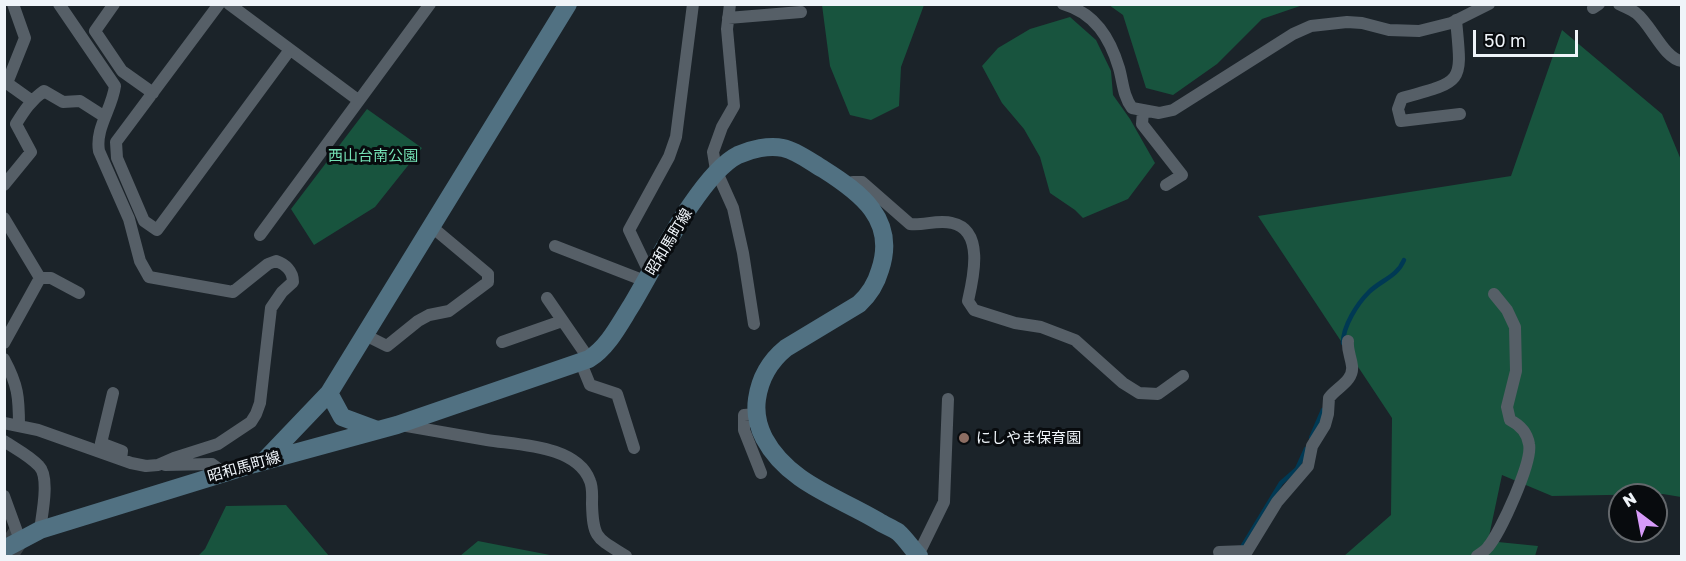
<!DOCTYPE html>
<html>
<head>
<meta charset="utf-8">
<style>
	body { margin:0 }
	#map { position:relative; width:1686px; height:561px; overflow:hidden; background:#1b2329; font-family:"Golos Text",sans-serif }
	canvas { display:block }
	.frame { position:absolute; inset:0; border:6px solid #eff4f9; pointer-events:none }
	.north { position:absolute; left:1608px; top:483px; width:60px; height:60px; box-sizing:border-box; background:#080b0e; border:2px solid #64686c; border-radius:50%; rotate:328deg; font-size:16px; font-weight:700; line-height:24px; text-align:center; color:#eff4f9 }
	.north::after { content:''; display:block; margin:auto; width:21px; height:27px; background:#d79bf9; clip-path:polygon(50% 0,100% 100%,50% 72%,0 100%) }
	.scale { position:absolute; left:1473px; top:30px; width:105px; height:27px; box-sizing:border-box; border:3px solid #eff4f9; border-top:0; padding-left:8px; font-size:18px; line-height:21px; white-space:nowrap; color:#eff4f9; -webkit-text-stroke:4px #080b0e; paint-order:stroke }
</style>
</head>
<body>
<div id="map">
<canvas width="1686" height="561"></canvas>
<div class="frame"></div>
<div class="north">N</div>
<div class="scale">50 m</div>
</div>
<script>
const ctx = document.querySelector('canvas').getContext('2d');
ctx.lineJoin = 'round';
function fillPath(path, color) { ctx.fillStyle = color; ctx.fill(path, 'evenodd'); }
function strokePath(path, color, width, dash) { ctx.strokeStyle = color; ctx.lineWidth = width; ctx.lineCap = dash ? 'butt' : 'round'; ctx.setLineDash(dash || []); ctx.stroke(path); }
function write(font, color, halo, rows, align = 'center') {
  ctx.font = font + ' "Golos Text","Noto Sans JP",sans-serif'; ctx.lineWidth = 6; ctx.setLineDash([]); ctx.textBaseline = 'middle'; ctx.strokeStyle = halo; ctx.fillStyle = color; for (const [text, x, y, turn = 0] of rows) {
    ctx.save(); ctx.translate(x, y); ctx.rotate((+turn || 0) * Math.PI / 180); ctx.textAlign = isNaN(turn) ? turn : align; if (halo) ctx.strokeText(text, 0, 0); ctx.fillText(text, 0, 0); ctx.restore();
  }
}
fillPath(new Path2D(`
	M822,5H924L901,67L899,106L871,120L850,115L830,66Z
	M1109,5H1303L1262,19L1217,64L1173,95L1146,88L1123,15Z
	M1070,17L1096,40L1111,71L1113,95L1130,119L1155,163L1128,199L1083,218L1075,210L1050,193L1040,157L1024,129L1002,103L982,66L998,48L1030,29Z
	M1562,30L1662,114L1681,160V497L1663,494L1552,496L1502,475L1488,541L1538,546L1535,556H1344L1391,515L1392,418L1258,216L1511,176Z
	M367,109L422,148L375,207L314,245L291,209Z
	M286,505L329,556H198L205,549L226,506Z
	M478,541L555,556H460Z`), '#18543e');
strokePath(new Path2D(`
	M1343,343C1343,326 1357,304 1369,292C1381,280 1397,277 1404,260
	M1311,438L1323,410
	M1241,549L1281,483L1297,469L1306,449`), '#003954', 4.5);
strokePath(new Path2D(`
	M4,536L34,556`), '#3b4248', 24, [24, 12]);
strokePath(new Path2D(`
	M114,4L95,31L122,71L153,93
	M219,4L116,142L117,158L144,221L157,230L289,51
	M229,4L358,100
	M730,4L727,29L734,106L722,127L713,152L716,170L733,208L743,253L754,324
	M1063,4C1095,13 1110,38 1119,68C1123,82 1123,96 1132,108L1159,113L1173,110L1293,34L1311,26L1347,22L1362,23L1389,30L1419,31L1451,23L1489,4
	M1619,4C1624,7 1631,9 1636,13C1651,24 1664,59 1682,61
	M1593,8L1599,4
	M728,18L801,12
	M1456,20C1462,83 1465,81 1402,98L1398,109L1401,121L1460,114
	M4,81L32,101
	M7,83L25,38L13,4
	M1143,111L1142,124L1182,175L1166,185
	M4,185L31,152L16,124C24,111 31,100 44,91L63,102L80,101L105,117
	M844,185L853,182H862L910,224C923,226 938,219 952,223C985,230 973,279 968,301L974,310L1015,323L1041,327L1075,340L1123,383L1139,393L1158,394L1183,376
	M4,218L40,278L4,343
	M260,235L430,4
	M555,246L645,281
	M650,274L629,230L669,157L676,137L693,4
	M40,278H51L79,293
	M547,298L589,359
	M365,335L387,346L418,321L429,315L449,311L488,282V274L432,227
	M502,342L562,321
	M4,359C18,385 19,397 19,426
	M581,363L590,385L617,394L634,448
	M113,393L101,443L122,451L121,459
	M756,414L744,415V430L761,473
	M4,423L38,430L131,463L146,466L158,465L174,458L218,444L251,422L256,414L260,403L271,308L282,292L293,282C293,271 285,264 276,261L268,264L233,292L149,277L140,261L129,219L99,151C95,128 112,109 115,86L59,4
	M401,425C430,430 458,435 487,440C518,445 577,445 590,481C593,488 592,496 592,504C593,539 597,538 626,556
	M4,441C16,449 30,456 39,466C50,477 42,514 40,530
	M165,465L212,464L224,473
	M4,496L20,540
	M1219,552L1247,551
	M918,555L944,502L948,399
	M1244,556L1277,502L1308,466L1312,446L1325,425L1328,414L1329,398C1336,388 1354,381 1352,366C1351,357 1347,350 1348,341
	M1477,556C1480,554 1485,551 1488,547C1500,533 1533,462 1529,444C1527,432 1520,425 1510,420L1507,407L1516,371L1515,327L1507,310L1494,294`), '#565f67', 12);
strokePath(new Path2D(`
	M377,430L342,417L329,393L568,4
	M264,461L329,393
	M4,549L40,530L254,464L397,425L589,359C608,347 619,325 631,306C654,268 700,174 738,155C751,149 769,145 783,148C797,151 811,162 823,169C861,193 897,220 880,270C876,284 870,294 859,304L786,348C770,361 760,378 757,399C755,413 758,426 764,438C788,483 838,497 878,521C884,525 892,528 898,532C906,539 912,549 919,556`), '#517182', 18);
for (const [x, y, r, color] of [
	[964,438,6,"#8d6e63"]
]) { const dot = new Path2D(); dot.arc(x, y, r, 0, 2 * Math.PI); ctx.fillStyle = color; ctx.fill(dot); strokePath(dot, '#080b0e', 2); }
write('15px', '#75e2b6', '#080b0e', [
	["西山台南公園",373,156]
]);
write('15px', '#eff4f9', '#080b0e', [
	["昭和馬町線",669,242,-59],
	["昭和馬町線",244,467,-16]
]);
write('15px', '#eff4f9', '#080b0e', [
	["にしやま保育園",976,438]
], 'left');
</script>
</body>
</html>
